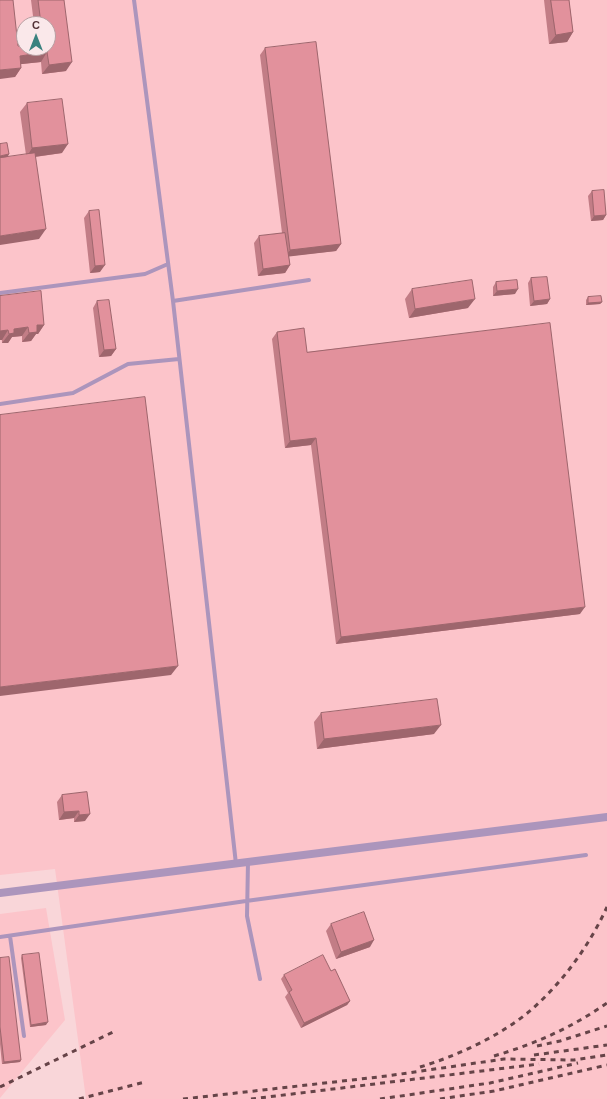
<!DOCTYPE html>
<html>
<head>
<meta charset="utf-8">
<style>
	body { margin:0 }
	#map { position:relative; width:607px; height:1099px; overflow:hidden; background:#f9d6d9; font-family:"DM Sans",sans-serif }
	canvas { display:block }
	.north { position:absolute; left:16px; top:16px; width:40px; height:40px; box-sizing:border-box; background:#fae8ea; border:1px solid #b79fa2; border-radius:50%; rotate:0deg; font-size:11px; font-weight:700; line-height:16px; text-align:center; color:#533136 }
	.north::after { content:''; display:block; margin:auto; width:14px; height:18px; background:#3a827f; clip-path:polygon(50% 0,100% 100%,50% 72%,0 100%) }
</style>
</head>
<body>
<div id="map">
<canvas width="607" height="1099"></canvas>
<div class="north">С</div>
</div>
<script>
const ctx = document.querySelector('canvas').getContext('2d');
ctx.lineJoin = 'round';
function fillPath(path, color) { ctx.fillStyle = color; ctx.fill(path, 'evenodd'); }
function strokePath(path, color, width, dash) { ctx.strokeStyle = color; ctx.lineWidth = width; ctx.lineCap = dash ? 'butt' : 'round'; ctx.setLineDash(dash || []); ctx.stroke(path); }
fillPath(new Path2D(`
	M0,0H607V1099H86L55,869L0,875ZM24,24H48V48H24Z
	M46,908L65,1020L0,1098V914Z`), '#fcc4ca');
strokePath(new Path2D(`
	M134,0L173,301L236,864
	M0,293L145,274L168,264
	M173,301L309,280
	M0,404L73,393L128,364L179,359
	M248,862L247,916L260,979
	M10,936L24,1036
	M0,937L246,901L586,855`), '#ac95bc', 4);
strokePath(new Path2D(`
	M0,893L607,817`), '#ac95bc', 8);
strokePath(new Path2D(`
	M537,1046L560,1041L607,1026
	M534,1055L607,1045
	M494,1056C535,1044 573,1027 607,1003
	M420,1067C457,1056 502,1035 531,1010C563,982 589,946 607,907
	M0,1087L113,1032
	M79,1099L145,1082
	M183,1099L387,1076L504,1059L574,1060L607,1055
	M251,1099L539,1064
	M380,1099L490,1083L578,1063
	M440,1099L494,1091L607,1065`), '#664448', 3, [5, 5]);
fillPath(new Path2D(`
	M31,0H64L66,71L42,74L41,62L21,64V68L15,77L18,46L48,48V24H34Z
	M544,0H569L573,32L567,42L549,44Z
	M265,48L341,244L336,251L289,256L290,265L285,273L258,276L254,243L259,236L282,233L260,55Z
	M27,103L62,153L35,157L39,239L0,144L9,154L7,158L26,155L20,112Z
	M592,191L606,215L603,220L591,221L588,196Z
	M89,211L100,272L90,273L84,218Z
	M531,278L550,299L547,304L530,306L528,283Z
	M496,282L515,294L493,296V287Z
	M412,289L468,308L409,318L405,299Z
	M0,296L44,325L38,334H36L31,341L22,342V336L12,337L8,343H2Z
	M588,297L602,302L600,304L586,305V300Z
	M97,301L116,349L111,356L99,357L93,308Z
	M277,332L307,352L580,614L336,644L311,445L285,448L272,339Z
	M321,713L434,734L317,749L314,722Z
	M87,792L85,821L74,822V818L59,820L57,802L62,795Z
	M331,924L370,947L336,959L326,931Z
	M22,955L46,1025L30,1027L21,958Z
	M0,958L21,1060L20,1062L2,1064L0,1044Z
	M331,971L350,1001L347,1005L301,1028L285,997L288,993L281,979L284,975Z`), '#c27d86');
fillPath(new Path2D(`
	M573,32L567,42L549,44L556,35Z
	M47,52L41,62L13,65L20,56Z
	M72,62L66,71L42,74L49,65Z
	M21,68L15,77L0,79V70Z
	M68,144L62,153L26,158L32,148Z
	M9,154L6,159L0,160V156Z
	M606,215L603,220L591,221L594,216Z
	M46,229L39,239L0,245V236Z
	M341,244L336,251L285,257L290,250Z
	M105,265L100,272L90,273L95,266Z
	M290,265L285,273L258,276L263,269Z
	M518,289L515,294L493,296L497,291Z
	M475,299L468,308L409,318L415,309Z
	M550,299L547,304L530,306L534,301Z
	M602,302L600,304L586,305L588,303Z
	M37,325H44L38,334H36L31,341L22,342L29,333Z
	M28,327L22,336L12,337L8,343H2L9,334L14,329Z
	M8,330L2,340H0V331Z
	M116,349L111,356L99,357L104,350Z
	M316,438L311,445L285,448L290,441Z
	M585,607L580,614L336,644L341,637Z
	M178,666L171,675L0,696V687Z
	M441,725L434,734L317,749L324,739Z
	M79,811L74,818L59,820L64,812Z
	M90,814L85,821L74,822L79,815Z
	M374,940L370,947L336,959L341,952Z
	M350,1001L347,1005L301,1028L304,1023Z
	M48,1022L46,1025L30,1027L31,1025Z
	M21,1060L20,1062L2,1064L4,1062Z`), '#9e666d');
const building = new Path2D(`
	M0,0H13L18,46H24V48H48V24H41L38,0H64L72,62L49,65L47,52L20,56L21,68L0,70Z
	M551,0H569L573,32L556,35Z
	M316,42L341,244L290,250L265,48Z
	M62,99L68,144L32,148L27,103Z
	M7,143L9,154L0,156V144Z
	M35,153L46,229L0,236V158Z
	M604,190L606,215L594,216L592,191Z
	M99,210L105,265L95,266L89,211Z
	M285,233L290,265L263,269L259,236Z
	M547,277L550,299L534,301L531,278Z
	M472,280L475,299L415,309L412,289Z
	M517,280L518,289L497,291L496,282Z
	M41,291L44,325H37V332L29,333L28,327L14,329V333L9,334L8,330L0,331V296Z
	M601,296L602,302L588,303V297Z
	M109,300L116,349L104,350L97,301Z
	M550,323L585,607L341,637L316,438L290,441L277,332L304,328L307,352Z
	M145,397L178,666L0,687V415Z
	M437,699L441,725L324,739L321,713Z
	M87,792L90,814L79,815V811L64,812L62,795Z
	M364,912L374,940L341,952L331,924Z
	M39,953L48,1022L31,1025L22,955Z
	M323,955L331,971L335,969L350,1001L304,1023L289,992L292,990L284,975Z
	M9,957L21,1060L4,1062L0,1027V958Z`);
fillPath(building, '#e2919c');
strokePath(building, '#9e666d', 1);
</script>
</body>
</html>
